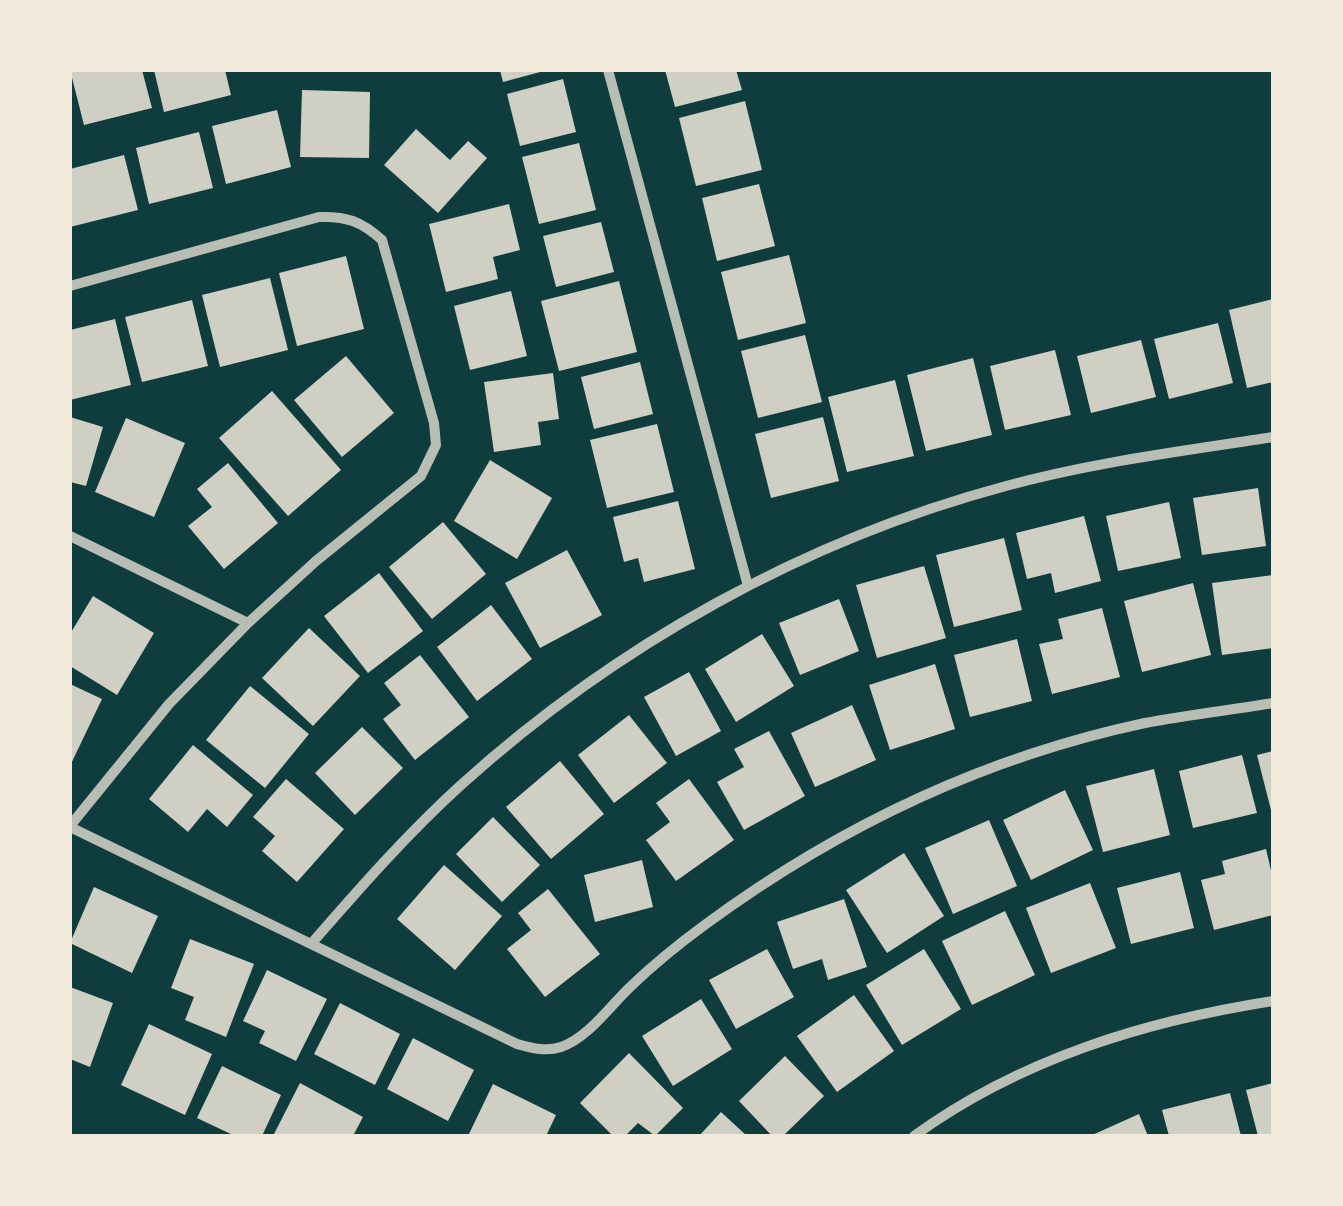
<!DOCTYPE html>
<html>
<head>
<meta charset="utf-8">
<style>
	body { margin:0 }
	#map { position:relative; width:1343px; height:1206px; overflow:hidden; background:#0f3d3e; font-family:Figtree,sans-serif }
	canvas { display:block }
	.frame { position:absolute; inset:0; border:72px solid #f1e9da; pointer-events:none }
</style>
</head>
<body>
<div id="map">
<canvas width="1343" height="1206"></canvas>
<div class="frame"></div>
</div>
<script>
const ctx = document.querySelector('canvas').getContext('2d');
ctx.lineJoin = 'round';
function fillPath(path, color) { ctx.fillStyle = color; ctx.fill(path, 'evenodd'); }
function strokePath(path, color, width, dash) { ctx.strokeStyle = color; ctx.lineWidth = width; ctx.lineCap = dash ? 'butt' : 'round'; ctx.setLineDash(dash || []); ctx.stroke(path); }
fillPath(new Path2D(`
	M70,70H142L152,108L84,125Z
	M154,70H225L231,95L164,112Z
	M500,70H544V71L503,82Z
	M665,70H736L742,90L675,107Z
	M563,79L576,132L520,146L507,94Z
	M302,90L370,92L369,158L300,157Z
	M745,101L762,170L696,186L679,118Z
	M277,110L291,167L226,184L212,126Z
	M416,129L450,160L468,141L487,158L438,213L384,165Z
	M199,132L213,188L149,204L136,148Z
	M579,143L596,210L539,224L522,157Z
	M124,155L138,210L70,227V169Z
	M759,184L775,246L717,261L702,198Z
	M509,204L520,250L493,257L498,279L446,292L429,224Z
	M601,222L614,272L556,287L543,236Z
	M789,255L806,323L738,340L721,272Z
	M346,256L364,329L297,346L279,273Z
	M270,278L288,350L220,367L202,295Z
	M619,281L637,352L559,371L541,301Z
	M511,291L527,356L470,370L454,306Z
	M1273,299V382L1247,388L1229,310Z
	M192,300L208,366L142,382L125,317Z
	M115,319L131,385L70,400V330Z
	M1218,323L1233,383L1169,399L1154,339Z
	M805,335L822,402L758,418L741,351Z
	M1141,340L1156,397L1091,413L1077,356Z
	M1055,350L1071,415L1005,430L990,366Z
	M346,356L394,413L342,457L294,400Z
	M973,358L992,435L926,451L907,375Z
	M640,362L653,414L594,429L581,377Z
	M553,373L559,419L538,422L541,445L494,452L484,382Z
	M895,380L914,456L847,472L828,397Z
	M272,391L341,470L288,516L219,438Z
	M70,417L103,427L86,486L70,482Z
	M823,417L839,481L771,498L755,434Z
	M126,418L185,443L154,517L95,492Z
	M657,424L674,492L607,508L590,440Z
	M490,460L552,498L517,559L454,521Z
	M228,463L278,523L224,569L188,526L212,507L197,489Z
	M1258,488L1266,546L1202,555L1193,498Z
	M678,501L695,569L644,582L638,558L624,562L613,517Z
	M1169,502L1181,558L1118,571L1106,516Z
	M1084,516L1101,581L1055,593L1051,573L1027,579L1016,533Z
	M443,522L486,574L432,619L389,567Z
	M1004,538L1022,610L954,627L936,555Z
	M567,550L602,615L540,648L505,583Z
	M924,566L946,638L877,658L856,585Z
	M379,573L423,631L368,673L324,616Z
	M1273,575V648L1222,655L1212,583Z
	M1193,583L1211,655L1142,672L1124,601Z
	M93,596L154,633L117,695L70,666V634Z
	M839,599L859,651L800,675L779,623Z
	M491,605L532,659L477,701L437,647Z
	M1102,608L1120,677L1052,694L1039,644L1063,639L1058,619Z
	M309,628L360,676L313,726L262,678Z
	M762,634L794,686L736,722L705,669Z
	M1017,639L1032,701L970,717L954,655Z
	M420,655L469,717L415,760L383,719L401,705L384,683Z
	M935,664L955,729L890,750L869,685Z
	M689,672L721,731L676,756L644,697Z
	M70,684L102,699L70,766Z
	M250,686L309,734L265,788L206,740Z
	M852,705L876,760L815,787L791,733Z
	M629,715L667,763L614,803L578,755Z
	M362,727L403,768L355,815L315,773Z
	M769,731L805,796L744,830L717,782L744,767L734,749Z
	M193,745L253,795L227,827L207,809L188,832L149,799Z
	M1273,751V814H1272L1257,755Z
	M1242,755L1257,813L1193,828L1179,771Z
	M560,761L604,814L551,859L506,807Z
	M1154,769L1170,835L1103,852L1086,786Z
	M286,779L344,829L297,882L262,851L275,836L253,817Z
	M689,779L734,840L676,881L646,840L670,822L656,803Z
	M1065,790L1093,850L1031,880L1003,820Z
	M493,817L540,865L502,902L456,854Z
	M989,820L1017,886L953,914L925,848Z
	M1266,849L1273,879V915L1214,930L1201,880L1225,874L1222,861Z
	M904,853L944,916L887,953L846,890Z
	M642,860L653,907L595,922L584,875Z
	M444,865L502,916L455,970L397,919Z
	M1180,872L1194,928L1131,944L1117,888Z
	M1090,883L1116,948L1051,973L1026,908Z
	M94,887L158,916L132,973L70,943Z
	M548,889L600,954L545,997L507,949L531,930L518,913Z
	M844,899L867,967L828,980L822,959L793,969L777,922Z
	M1005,911L1035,975L972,1005L942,941Z
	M190,939L254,964L226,1037L185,1020L194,997L171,988Z
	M767,949L794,997L736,1029L709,980Z
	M924,949L961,1009L902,1045L866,985Z
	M267,970L327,999L296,1061L259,1043L265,1031L243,1021Z
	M70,987L113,1003L90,1067L70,1059Z
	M854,995L894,1051L837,1092L797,1036Z
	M701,999L732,1049L673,1086L642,1036Z
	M340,1003L400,1034L375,1085L314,1054Z
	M149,1024L212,1054L185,1115L121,1085Z
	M413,1038L474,1070L448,1121L387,1089Z
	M629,1053L683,1108L655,1136L638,1123L625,1136H613L580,1103Z
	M785,1056L824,1096L783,1136H772L739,1101Z
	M222,1066L281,1095L262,1136H235L197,1118Z
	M300,1083L363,1117L353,1136H273Z
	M1273,1083V1136H1258L1246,1090Z
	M493,1084L556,1115L546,1136H468Z
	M1230,1093L1241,1136H1169L1162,1110Z
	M721,1112L747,1136H699Z
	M1139,1114L1148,1136H1090Z`), '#cfcfc3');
strokePath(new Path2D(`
	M608,70L748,586
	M70,286L319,217C346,216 361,221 382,240L434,423L436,445L421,476L316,561L248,623L169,704L70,826
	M70,536L248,623
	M70,827L517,1044C532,1048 546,1052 561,1047C588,1038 610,1006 630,987C653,965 680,943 706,924C838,827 985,757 1145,723C1187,715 1231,710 1273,703
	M311,944C359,889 407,834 461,785C616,645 804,540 1006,486C1093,462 1184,451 1273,437
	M914,1136C1020,1059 1145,1021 1273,1001`), '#b8beb3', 10);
</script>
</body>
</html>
